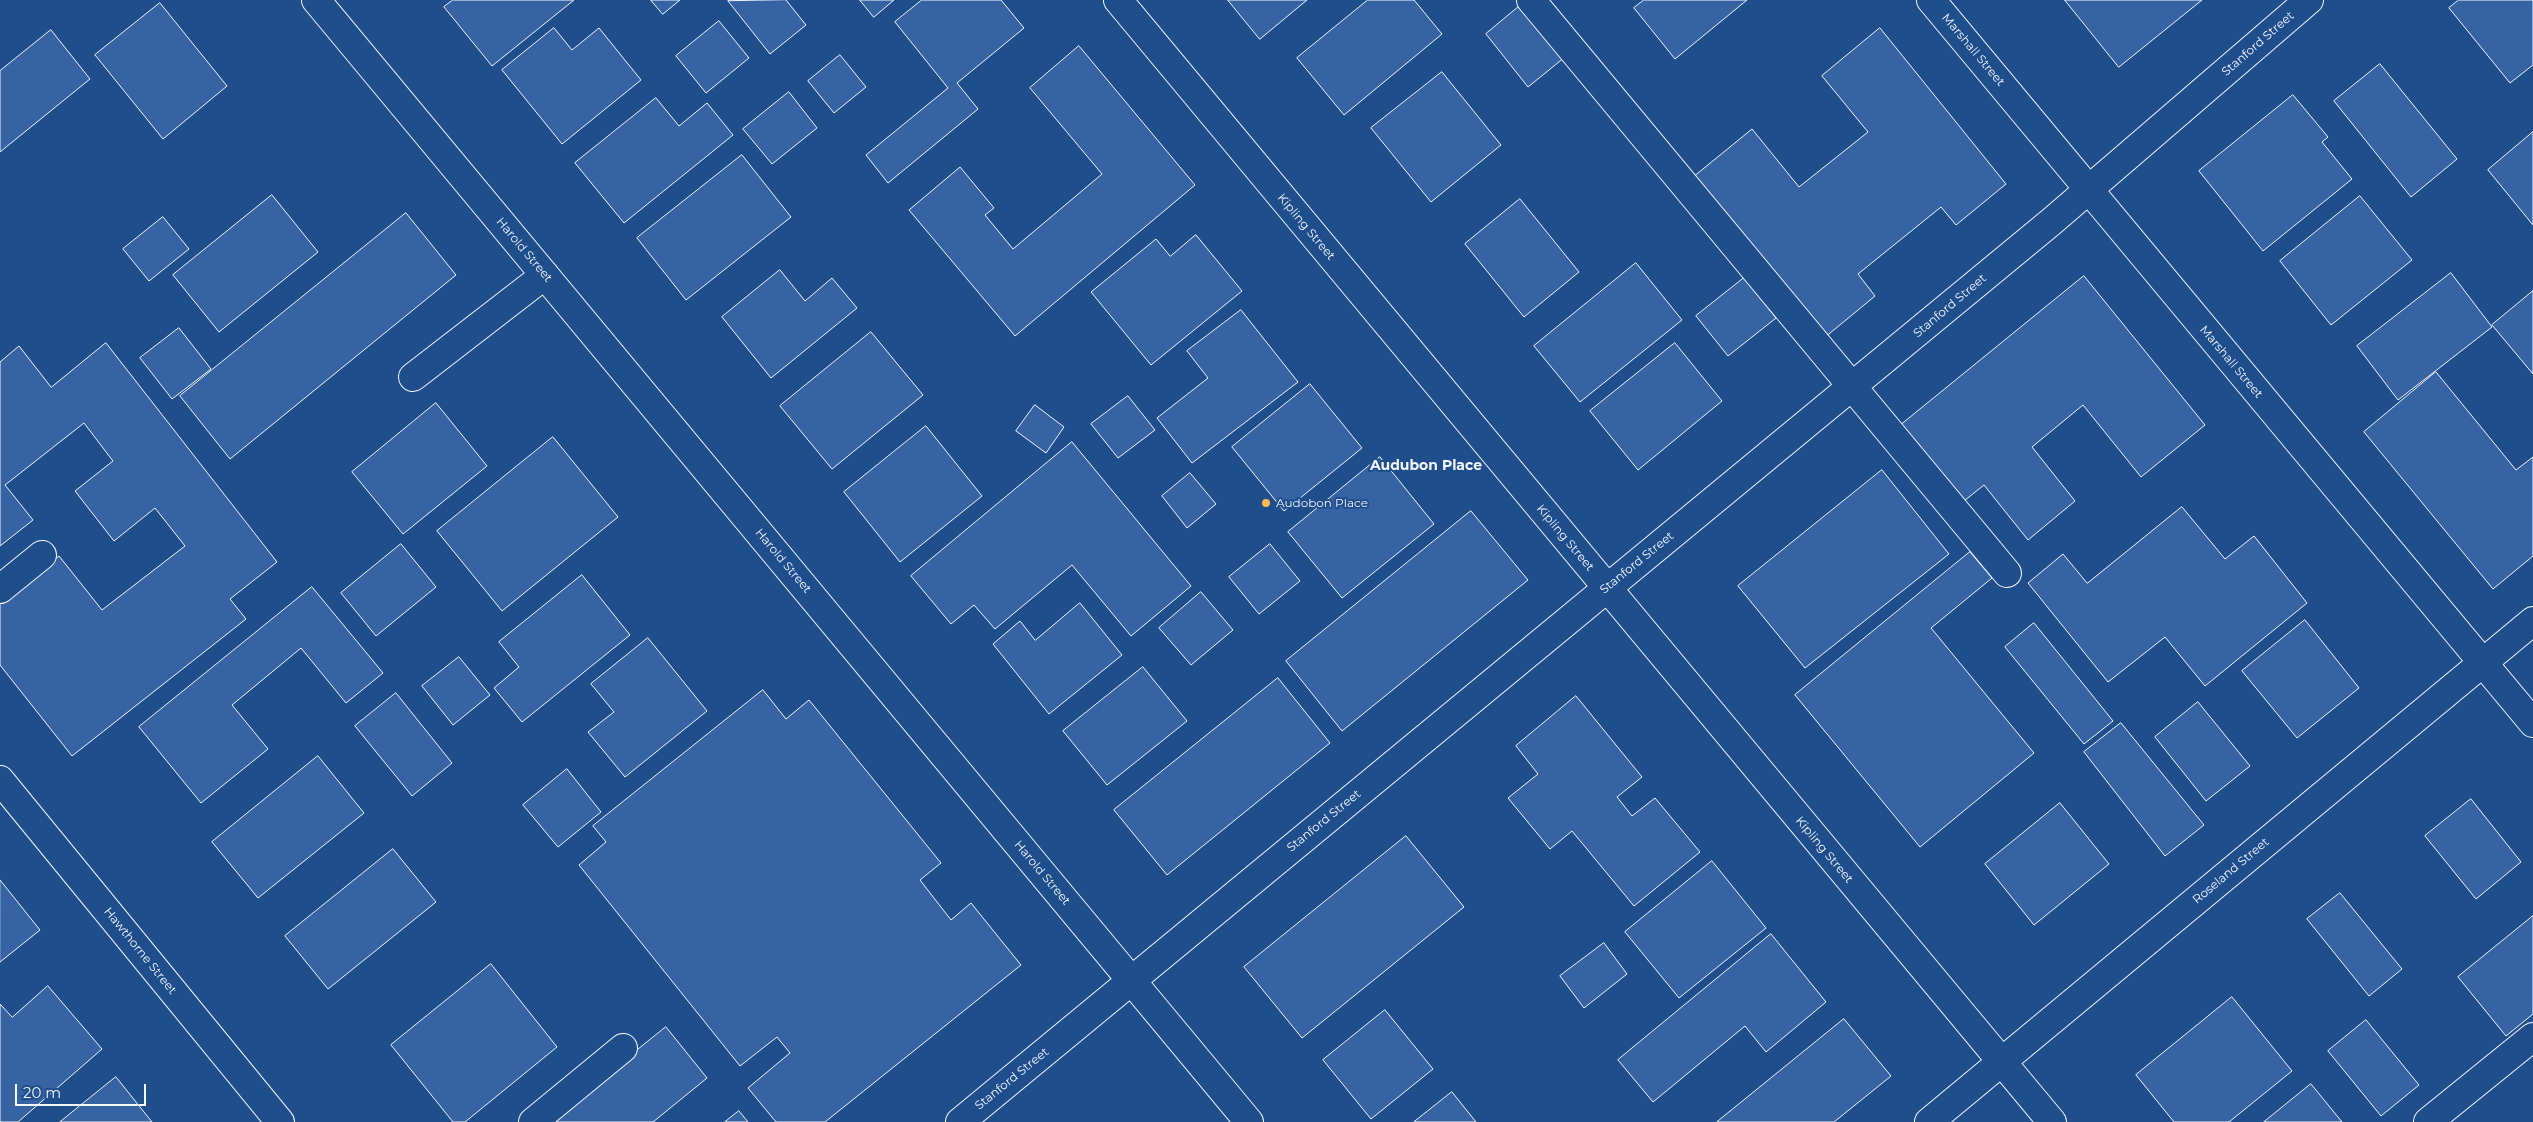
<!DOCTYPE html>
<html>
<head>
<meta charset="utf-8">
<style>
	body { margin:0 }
	#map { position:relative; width:2533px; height:1122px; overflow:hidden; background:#1f4e8c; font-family:Montserrat,sans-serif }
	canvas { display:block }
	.scale { position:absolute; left:15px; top:1084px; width:131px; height:22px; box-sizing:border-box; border:2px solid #f2f6ff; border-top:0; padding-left:6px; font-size:15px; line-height:18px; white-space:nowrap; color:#f2f6ff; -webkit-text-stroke:4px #1f4e8c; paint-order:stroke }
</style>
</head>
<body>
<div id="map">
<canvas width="2533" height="1122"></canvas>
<div class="scale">20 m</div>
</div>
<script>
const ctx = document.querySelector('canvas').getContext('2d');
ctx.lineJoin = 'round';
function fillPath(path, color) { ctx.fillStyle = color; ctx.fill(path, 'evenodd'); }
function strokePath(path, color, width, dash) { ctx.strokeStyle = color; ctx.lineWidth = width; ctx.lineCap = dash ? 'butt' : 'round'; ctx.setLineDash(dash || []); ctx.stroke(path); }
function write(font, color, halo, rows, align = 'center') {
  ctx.font = font + ' Montserrat,sans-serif'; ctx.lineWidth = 4; ctx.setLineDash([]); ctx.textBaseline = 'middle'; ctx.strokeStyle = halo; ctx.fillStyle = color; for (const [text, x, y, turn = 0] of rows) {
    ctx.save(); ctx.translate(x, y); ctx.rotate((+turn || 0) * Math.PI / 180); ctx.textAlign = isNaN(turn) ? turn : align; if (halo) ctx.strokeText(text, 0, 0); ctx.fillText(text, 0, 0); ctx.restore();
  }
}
const building = new Path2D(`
	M453,0H574L492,66L444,7Z
	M651,0H680L663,14Z
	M786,0L806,25L770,54L728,1Z
	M860,0H894L874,17Z
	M922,0H1001L1024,28L957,83L978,109L888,183L866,155L948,88L895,22Z
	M1228,0H1307L1260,39Z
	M1368,0H1414L1442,34L1344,115L1297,58Z
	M1644,0H1747L1675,59L1634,8Z
	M2065,0H2202L2119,67Z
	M2459,0H2533V65L2510,83L2449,8Z
	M160,3L227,86L163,139L95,55Z
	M1522,4L1565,57L1528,87L1486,34Z
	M719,21L749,58L706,93L676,56Z
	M554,28L572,50L599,28L641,80L562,144L502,70Z
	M1880,28L2006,184L1956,225L1941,207L1858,274L1875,296L1818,343L1687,182L1752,129L1799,187L1868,132L1822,76Z
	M51,30L90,79L0,152V71Z
	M1079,46L1195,185L1015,336L909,210L960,167L994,208L985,215L1013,249L1102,174L1030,88Z
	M840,55L866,87L834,113L808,81Z
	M2380,64L2457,159L2411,197L2334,101Z
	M1442,72L1501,145L1431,202L1371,128Z
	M789,92L817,128L772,164L743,129Z
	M2293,95L2328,137L2322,142L2352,179L2263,251L2199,171Z
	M656,98L679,126L707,103L733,135L624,223L575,163Z
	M2533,132V225L2488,170Z
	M742,155L791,217L686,300L637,238Z
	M272,195L318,252L219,332L173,275Z
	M2360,196L2412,260L2331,325L2280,261Z
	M1520,199L1579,272L1524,317L1465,244Z
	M406,213L456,275L230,459L180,396Z
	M163,217L189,249L149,281L123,249Z
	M1196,235L1242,291L1151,365L1091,292L1156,239L1170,256Z
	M1636,263L1682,320L1580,402L1534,346Z
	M780,270L805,301L832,278L857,308L771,378L722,317Z
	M2451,273L2492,327L2398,400L2357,346Z
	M2084,276L2205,425L2141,477L2083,405L2032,447L2075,501L2028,540L1984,485L1959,505L1896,429Z
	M1744,278L1776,318L1728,356L1696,316Z
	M2533,291V374L2492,325Z
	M1241,310L1298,382L1192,463L1157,418L1208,378L1187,351Z
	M179,328L211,369L172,399L140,358Z
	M871,332L923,395L832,469L780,406Z
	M106,343L277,562L230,599L246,619L72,756L0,665V602L59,556L102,610L185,546L155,508L114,541L75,491L113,461L84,423L5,485L33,520L0,546V362L19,346L51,387Z
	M1675,343L1722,401L1638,470L1590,411Z
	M2436,372L2516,470L2533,457V556L2493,589L2364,432Z
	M1310,384L1362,448L1284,511L1232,447Z
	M1128,396L1155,430L1118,458L1091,424Z
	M436,403L487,466L403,534L352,472Z
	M1035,405L1064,427L1046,453L1016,431Z
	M926,426L982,496L900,562L844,492Z
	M553,437L618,517L502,611L437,531Z
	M1072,442L1191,586L1131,636L1072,565L995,629L974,605L951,624L911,576Z
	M1380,457L1434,524L1342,598L1288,532Z
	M1882,470L1949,554L1805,668L1738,586Z
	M1190,473L1216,504L1187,528L1162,496Z
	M2182,507L2225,559L2254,536L2307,603L2205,686L2165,637L2108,682L2028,583L2063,554L2087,583Z
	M1471,511L1528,580L1342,731L1286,661Z
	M401,544L436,587L376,636L341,593Z
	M1270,544L1300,581L1259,614L1229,577Z
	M1970,552L1992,578L1931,628L2034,753L1920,847L1795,695Z
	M582,575L630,635L522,722L494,688L519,667L499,642Z
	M312,587L383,673L346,703L301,648L232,705L268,749L201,803L139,727Z
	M1201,592L1233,630L1191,665L1159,628Z
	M1080,603L1122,655L1049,714L993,644L1020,621L1035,640Z
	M2305,620L2359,688L2297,738L2242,671Z
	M2034,623L2113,721L2084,744L2005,647Z
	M648,638L707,711L625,777L588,732L614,712L591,684Z
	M459,657L490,695L453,725L422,686Z
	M1143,667L1187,721L1107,785L1063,731Z
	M1278,678L1330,743L1167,875L1114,810Z
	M763,690L786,719L809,700L941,863L920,880L951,920L971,903L1021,965L825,1122H776L748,1088L790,1053L777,1037L740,1066L579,865L606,842L593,826Z
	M396,693L452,763L412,796L355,726Z
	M1576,696L1642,777L1617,797L1632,816L1655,798L1700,852L1634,906L1572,831L1550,849L1508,798L1538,774L1516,746Z
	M2198,702L2250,766L2206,801L2155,737Z
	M2121,723L2204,825L2165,856L2084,752Z
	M318,756L364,813L258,898L212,842Z
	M567,769L601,812L558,847L523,805Z
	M2471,799L2521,862L2476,899L2425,836Z
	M2060,803L2109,864L2034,925L1985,864Z
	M1406,836L1464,907L1302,1038L1244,967Z
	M393,849L436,902L328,989L285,936Z
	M1712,861L1766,928L1679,998L1625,932Z
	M0,880L40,930L0,962Z
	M2340,893L2402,969L2369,996L2307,919Z
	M2533,916V1014L2506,1036L2458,977Z
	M1771,934L1826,1002L1766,1052L1745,1026L1653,1102L1618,1060Z
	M1604,943L1627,974L1584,1008L1560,976Z
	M491,964L557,1047L465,1122H453L391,1045Z
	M48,986L102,1049L18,1122H0V1004L12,1017Z
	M2232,997L2292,1071L2229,1122H2174L2136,1075Z
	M1385,1010L1433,1069L1371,1119L1323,1060Z
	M1844,1019L1891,1076L1834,1122H1717Z
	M2366,1020L2419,1085L2381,1116L2328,1051Z
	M666,1027L707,1078L653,1122H548Z
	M116,1077L152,1122H60Z
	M2311,1084L2342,1122H2264Z
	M1452,1092L1476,1122H1414Z
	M739,1111L748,1122H725Z`);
fillPath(building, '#3563a3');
strokePath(building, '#f2f6ff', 1);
const minor = new Path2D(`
	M316,0L1249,1122
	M1118,0L2052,1122
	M1531,0L2007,573
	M1931,0L2533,723
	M413,377L545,275
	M0,589L42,555
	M0,780L280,1122
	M533,1122L623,1048
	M960,1122L2051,222L2309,0
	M1929,1122L2533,621
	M2428,1122L2533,1037`);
strokePath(minor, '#f2f6ff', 30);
strokePath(minor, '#1f4e8c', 28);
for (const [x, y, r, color] of [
	[1266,503,5,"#ffb74d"]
]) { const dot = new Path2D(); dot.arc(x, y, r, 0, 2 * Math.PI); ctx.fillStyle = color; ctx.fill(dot); strokePath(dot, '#1f4e8c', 2); }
write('12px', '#f2f6ff', '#1f4e8c', [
	["Stanford Street",2258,44,-41],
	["Marshall Street",1973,50,50],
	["Kipling Street",1306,227,50],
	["Harold Street",524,250,50],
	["Stanford Street",1950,306,-40],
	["Marshall Street",2231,362,50],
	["Kipling Street",1565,538,50],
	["Harold Street",783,561,50],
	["Stanford Street",1637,563,-39],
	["Stanford Street",1324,821,-39],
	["Kipling Street",1824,850,50],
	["Roseland Street",2231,871,-40],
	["Harold Street",1042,873,50],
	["Hawthorne Street",140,951,51],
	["Stanford Street",1012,1079,-39]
]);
write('12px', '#f2f6ff', '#1f4e8c', [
	["Audobon Place",1276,503]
], 'left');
write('bold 14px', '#f2f6ff', '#1f4e8c', [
	["Audubon Place",1426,466]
]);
</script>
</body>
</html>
